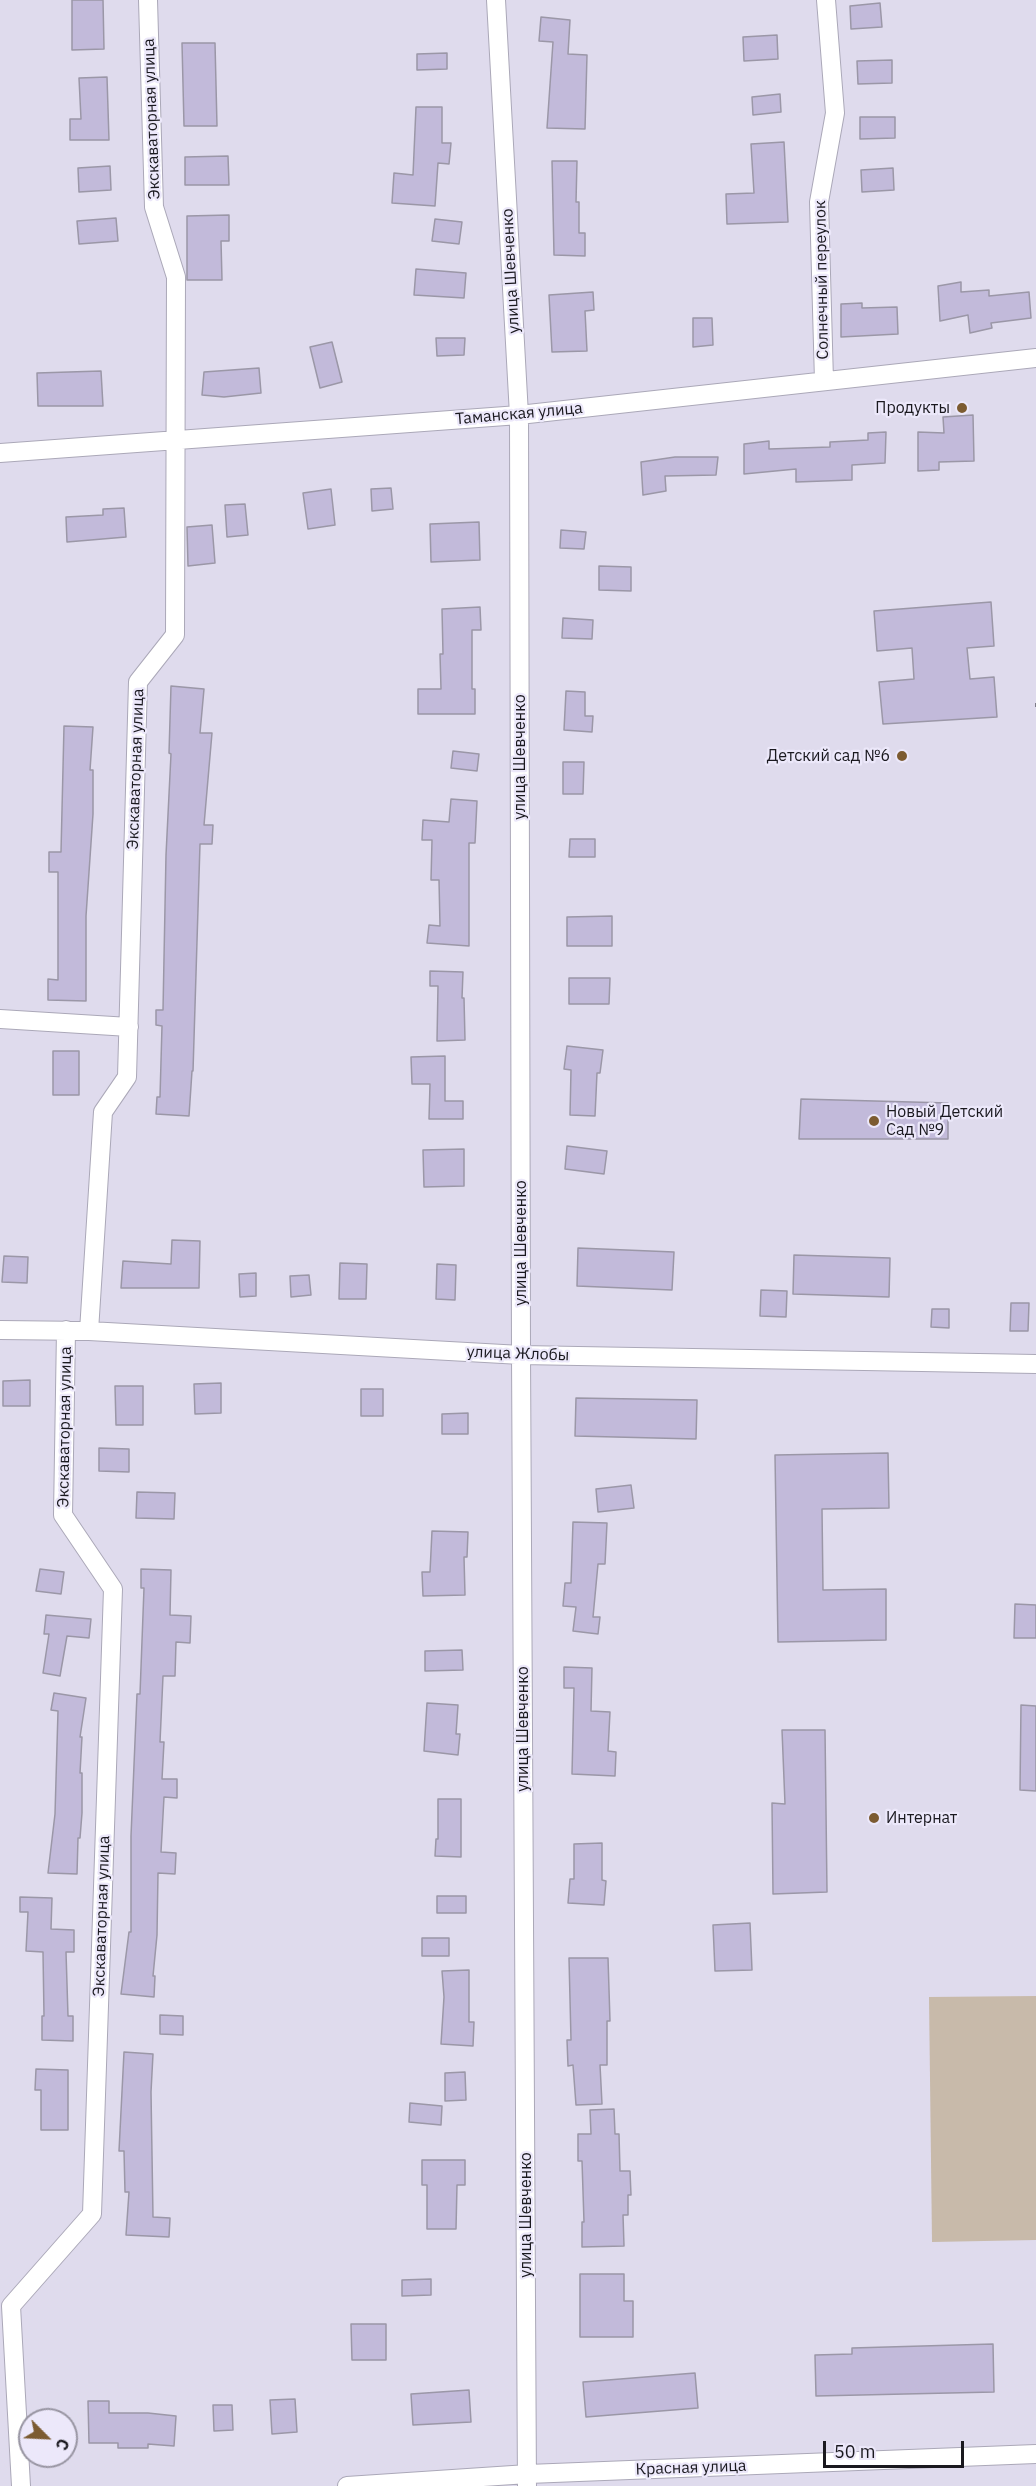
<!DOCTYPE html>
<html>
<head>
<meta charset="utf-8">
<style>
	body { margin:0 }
	#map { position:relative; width:1036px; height:2486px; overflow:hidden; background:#dfdbed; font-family:"IBM Plex Sans",sans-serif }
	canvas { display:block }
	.north { position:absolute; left:18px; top:2408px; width:60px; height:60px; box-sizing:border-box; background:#ece8fa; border:2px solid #9895a2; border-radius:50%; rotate:114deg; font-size:16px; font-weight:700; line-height:24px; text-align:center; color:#1a191f }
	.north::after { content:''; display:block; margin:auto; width:21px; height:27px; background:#7c5b31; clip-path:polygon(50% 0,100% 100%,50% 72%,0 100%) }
	.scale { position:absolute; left:823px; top:2441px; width:141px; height:27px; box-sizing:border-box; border:3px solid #1a191f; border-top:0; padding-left:8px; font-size:18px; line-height:21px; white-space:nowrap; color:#1a191f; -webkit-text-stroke:4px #ece8fa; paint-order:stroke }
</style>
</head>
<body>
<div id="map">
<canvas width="1036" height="2486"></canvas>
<div class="north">С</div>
<div class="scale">50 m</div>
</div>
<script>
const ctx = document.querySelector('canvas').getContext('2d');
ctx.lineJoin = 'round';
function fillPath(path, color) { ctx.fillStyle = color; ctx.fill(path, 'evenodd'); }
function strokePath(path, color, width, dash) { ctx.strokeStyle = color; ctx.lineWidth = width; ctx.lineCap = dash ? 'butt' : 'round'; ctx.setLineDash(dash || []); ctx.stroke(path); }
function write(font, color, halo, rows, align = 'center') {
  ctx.font = font + ' "IBM Plex Sans",sans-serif'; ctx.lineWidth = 4.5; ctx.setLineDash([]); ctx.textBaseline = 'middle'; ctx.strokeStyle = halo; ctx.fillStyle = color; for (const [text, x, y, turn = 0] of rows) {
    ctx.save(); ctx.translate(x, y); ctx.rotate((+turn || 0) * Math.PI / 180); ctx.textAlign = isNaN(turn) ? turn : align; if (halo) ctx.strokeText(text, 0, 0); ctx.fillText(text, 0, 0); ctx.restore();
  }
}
fillPath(new Path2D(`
	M1036,1996V2240L932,2242L929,1997Z`), '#c8baaa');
const building = new Path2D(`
	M72,0H103L104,49L72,50Z
	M880,3L882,27L851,29L850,6Z
	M541,17L570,20L568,54L587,55L585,129L547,128L553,42L539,41Z
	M777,35L778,59L744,61L743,37Z
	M182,43H215L217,126H184Z
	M447,53V69L417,70V54Z
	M892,60V83L858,84L857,61Z
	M107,77L109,140H70V119H81L79,78Z
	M780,94L781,112L753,115L752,97Z
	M416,107H442V143H451L449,164L438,163L435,206L392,203L394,173L413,175Z
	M860,117H895V138L860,139Z
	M784,142L788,222L727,224L726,194L754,193L751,144Z
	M228,156L229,185H185V157Z
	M552,161H577L576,202H579V233H585V256L554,255Z
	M110,166L111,190L79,192L78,168Z
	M893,168L894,190L862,192L861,170Z
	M229,215V241H221L222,280H187V216Z
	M116,218L118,241L79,244L77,221Z
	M435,219L462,222L459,244L432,241Z
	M416,269L466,273L464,298L414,295Z
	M961,282V292L989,290V296L1029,292L1031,318L991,323L992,328L970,333L968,315L940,321L938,286Z
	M593,292L594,310L585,311L587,351L552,352L549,295Z
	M862,303V308L897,307L898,334L841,337V304Z
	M693,318H712L713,345L693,347Z
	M436,338H465L464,355L437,356Z
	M332,342L342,382L320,388L310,347Z
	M259,368L261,393L224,397L202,395L204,372Z
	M101,371L103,406H38L37,373Z
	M973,415L974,461L939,462V470L918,471V432L944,433L943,417Z
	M886,432L885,463L852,465V480L796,482V469L744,474V444L769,441V449L830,447V442L868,440V433Z
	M675,457H718L716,475L665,476L666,491L643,495L641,462Z
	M391,488L393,509L372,511L371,489Z
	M331,489L335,525L308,529L303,493Z
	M245,504L248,535L227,537L225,505Z
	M124,508L126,537L67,542L66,517L103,515V509Z
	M479,522L480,560L431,562L430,524Z
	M212,525L215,563L188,566L187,527Z
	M561,530L586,532L584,549L560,548Z
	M599,566L631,567V591L599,590Z
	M991,602L994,646L967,648L970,679L994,677L997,717L883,724L879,682L914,679L912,648L877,651L874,611Z
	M480,607L481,630H472V689H475V714H418V689H441L440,654H443L442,609Z
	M563,618L593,620L592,639L562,638Z
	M171,686L204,689L200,733H212L204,825H213L212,844H200L193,1071H192L189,1116L156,1114L157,1097H160L162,1026L156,1025V1010H163L166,855L171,754L169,753Z
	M566,691L585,692V716H593L592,732L564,730Z
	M64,726L93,727L90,770H93V814L86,916V1001L48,1000V979L58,980V872H49V852H61Z
	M453,751L479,754L477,771L451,768Z
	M563,762H584L583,794H563Z
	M451,799L477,801L475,843H469V946L427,943L429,925L440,926L439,880H431L432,840H422L423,820L449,822Z
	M570,839H595V857H569Z
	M612,916V946H567V917Z
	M430,971L463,972L462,998H464L465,1040L437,1041L438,986H430Z
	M569,978H610L609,1004H569Z
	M567,1046L603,1050L600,1073H597L595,1116L570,1115L571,1070L564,1069Z
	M53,1051H79V1095H53Z
	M445,1056V1101H463V1119H429L430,1084H412L411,1057Z
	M801,1099L948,1103V1139H799Z
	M567,1146L607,1151L604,1174L565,1169Z
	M464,1149V1186L424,1187L423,1150Z
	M172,1240L200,1241L199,1288H121L123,1261L171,1264Z
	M578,1248L674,1252L672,1290L577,1286Z
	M794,1255L890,1258L889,1297L793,1294Z
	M4,1256L28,1257L27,1283L2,1282Z
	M340,1263L367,1264L366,1299H339Z
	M437,1264L456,1265L455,1300L436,1299Z
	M256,1273V1296L240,1297L239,1274Z
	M309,1275L311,1295L291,1297L290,1276Z
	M761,1290L787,1291L786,1317L760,1316Z
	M1011,1303H1029L1028,1331H1010Z
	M932,1309H949V1328L931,1327Z
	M30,1380V1406H3V1381Z
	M221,1383V1413L195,1414L194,1384Z
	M115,1386H143V1425H116Z
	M361,1389H383V1416H361Z
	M576,1398L697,1400L696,1439L575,1436Z
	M468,1413V1434H442V1414Z
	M99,1448L129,1449V1472L99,1471Z
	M888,1453L889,1508L822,1509L823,1590L886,1589V1640L778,1642L775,1455Z
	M631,1485L634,1508L598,1512L596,1489Z
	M137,1492L175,1493L174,1519L136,1518Z
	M573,1522L607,1523L605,1564H598L593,1617H600L598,1634L573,1631L576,1607L563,1606L565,1583H571Z
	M432,1531L468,1532L467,1557H464L465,1595L423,1596L422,1572H430Z
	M40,1569L64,1572L61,1594L36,1591Z
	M141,1569L171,1570L170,1615L191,1616L190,1643L176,1642L175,1676H163L160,1742H164L162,1779H177V1798L164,1797L161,1852L176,1853L175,1874L158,1873L157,1935L153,1976H155L154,1997L121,1994L129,1932H131V1836L137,1694H140L144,1588H141Z
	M1015,1604L1036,1605V1638H1014Z
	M46,1615L91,1619L89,1638L67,1636L60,1676L43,1673L49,1634H44Z
	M462,1650L463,1670L425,1671V1651Z
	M564,1667L592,1668L591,1711L610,1712L608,1751L616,1752L615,1776L572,1774L574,1688H564Z
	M54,1693L86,1698L80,1737H82L80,1773H82V1813L80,1838H78L77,1874L48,1873L55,1814L58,1711L51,1710Z
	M427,1703L458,1705L456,1734H460L458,1755L424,1751Z
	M1021,1705L1036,1706V1791L1020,1790Z
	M782,1730H825L827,1892L773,1894L772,1803L785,1804Z
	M438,1799H461V1857L435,1856L436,1839H438Z
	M602,1843V1880L606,1881L604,1905L568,1903L570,1879H574V1844Z
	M437,1896H466V1913H437Z
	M20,1897L52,1898L51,1929L74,1930V1952H66L68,2016H73V2041L42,2040V2016H44L43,1952L26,1951L28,1912H20Z
	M750,1923L752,1970L715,1971L713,1925Z
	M422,1938H449V1956H422Z
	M569,1958H608L610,2021H607V2065H600L602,2104L576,2105L573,2065L568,2066L567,2040H571Z
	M469,1970V2022H474L473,2046L441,2044L444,1997L442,1971Z
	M160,2015L183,2016V2035L160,2034Z
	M124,2052L153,2054L151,2092L153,2217L170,2218L169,2237L126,2235L129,2192H125L124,2151H119Z
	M36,2069L68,2070V2130H41V2090H35Z
	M465,2072L466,2100L445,2101V2073Z
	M410,2103L442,2106L441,2125L409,2122Z
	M614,2109L615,2134H619L620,2171H630L631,2195H628V2215H623L624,2246L582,2247V2222H584L582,2161H578V2134H591L590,2110Z
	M422,2160H465V2185H457L456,2229H427V2185H422Z
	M580,2274H624V2301H633V2337H580Z
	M431,2279V2295L402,2296V2280Z
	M351,2324H386V2360H352Z
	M993,2344L994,2392L816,2396L815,2355L852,2354V2348Z
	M695,2373L698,2408L586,2417L583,2382Z
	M469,2390L471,2422L413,2425L411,2394Z
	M295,2399L297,2432L272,2434L270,2400Z
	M88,2401H109V2413H148L176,2416L174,2446L148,2444V2448H118V2443H89Z
	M213,2405H232L233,2430L214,2431Z`);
fillPath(building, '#c2bada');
strokePath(building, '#9b97a7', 1.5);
const minor = new Path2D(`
	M496,0L519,415L521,1355L527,2486
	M824,381L819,202L835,113L826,0
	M0,453L519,415L1036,358
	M0,1019L129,1027
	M0,1330L89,1331L521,1355L1036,1364
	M89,1331L103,1112L127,1077L138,682L175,635L176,277L154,207L148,0
	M21,2486L11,2306L92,2214L113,1589L63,1515L66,1330
	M347,2486L528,2474L1036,2454`);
strokePath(minor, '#aba8b8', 20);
strokePath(new Path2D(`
	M1035,705H1036`), '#7e7c88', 4, [4.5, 4.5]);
strokePath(minor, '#fff', 18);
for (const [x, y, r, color] of [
	[962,408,6,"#7c5b31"],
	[902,756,6,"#7c5b31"],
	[874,1121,6,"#7c5b31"],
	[874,1818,6,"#7c5b31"]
]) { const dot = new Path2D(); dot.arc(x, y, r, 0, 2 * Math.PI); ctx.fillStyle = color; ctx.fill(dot); strokePath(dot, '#ece8fa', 2); }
write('16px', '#1a191f', '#ece8fa', [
	["Экскаваторная улица",152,119,-92],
	["улица Шевченко",511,271,-93],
	["Солнечный переулок",822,280,-91],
	["Таманская улица",519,414,-5],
	["улица Шевченко",520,757,-90],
	["Экскаваторная улица",136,769,-88],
	["улица Шевченко",521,1243,-90],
	["улица Жлобы",518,1354,2],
	["Экскаваторная улица",65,1427,-89],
	["улица Шевченко",523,1729,-90],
	["Экскаваторная улица",102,1916,-88],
	["улица Шевченко",526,2215,-90],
	["Красная улица",691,2468,-2]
]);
write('16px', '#1a191f', '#ece8fa', [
	["Продукты",950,408],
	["Детский сад №6",890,756],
	["Новый Детский",886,1112,"left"],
	["Сад №9",886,1130,"left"],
	["Интернат",886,1818,"left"]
], 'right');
</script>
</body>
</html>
